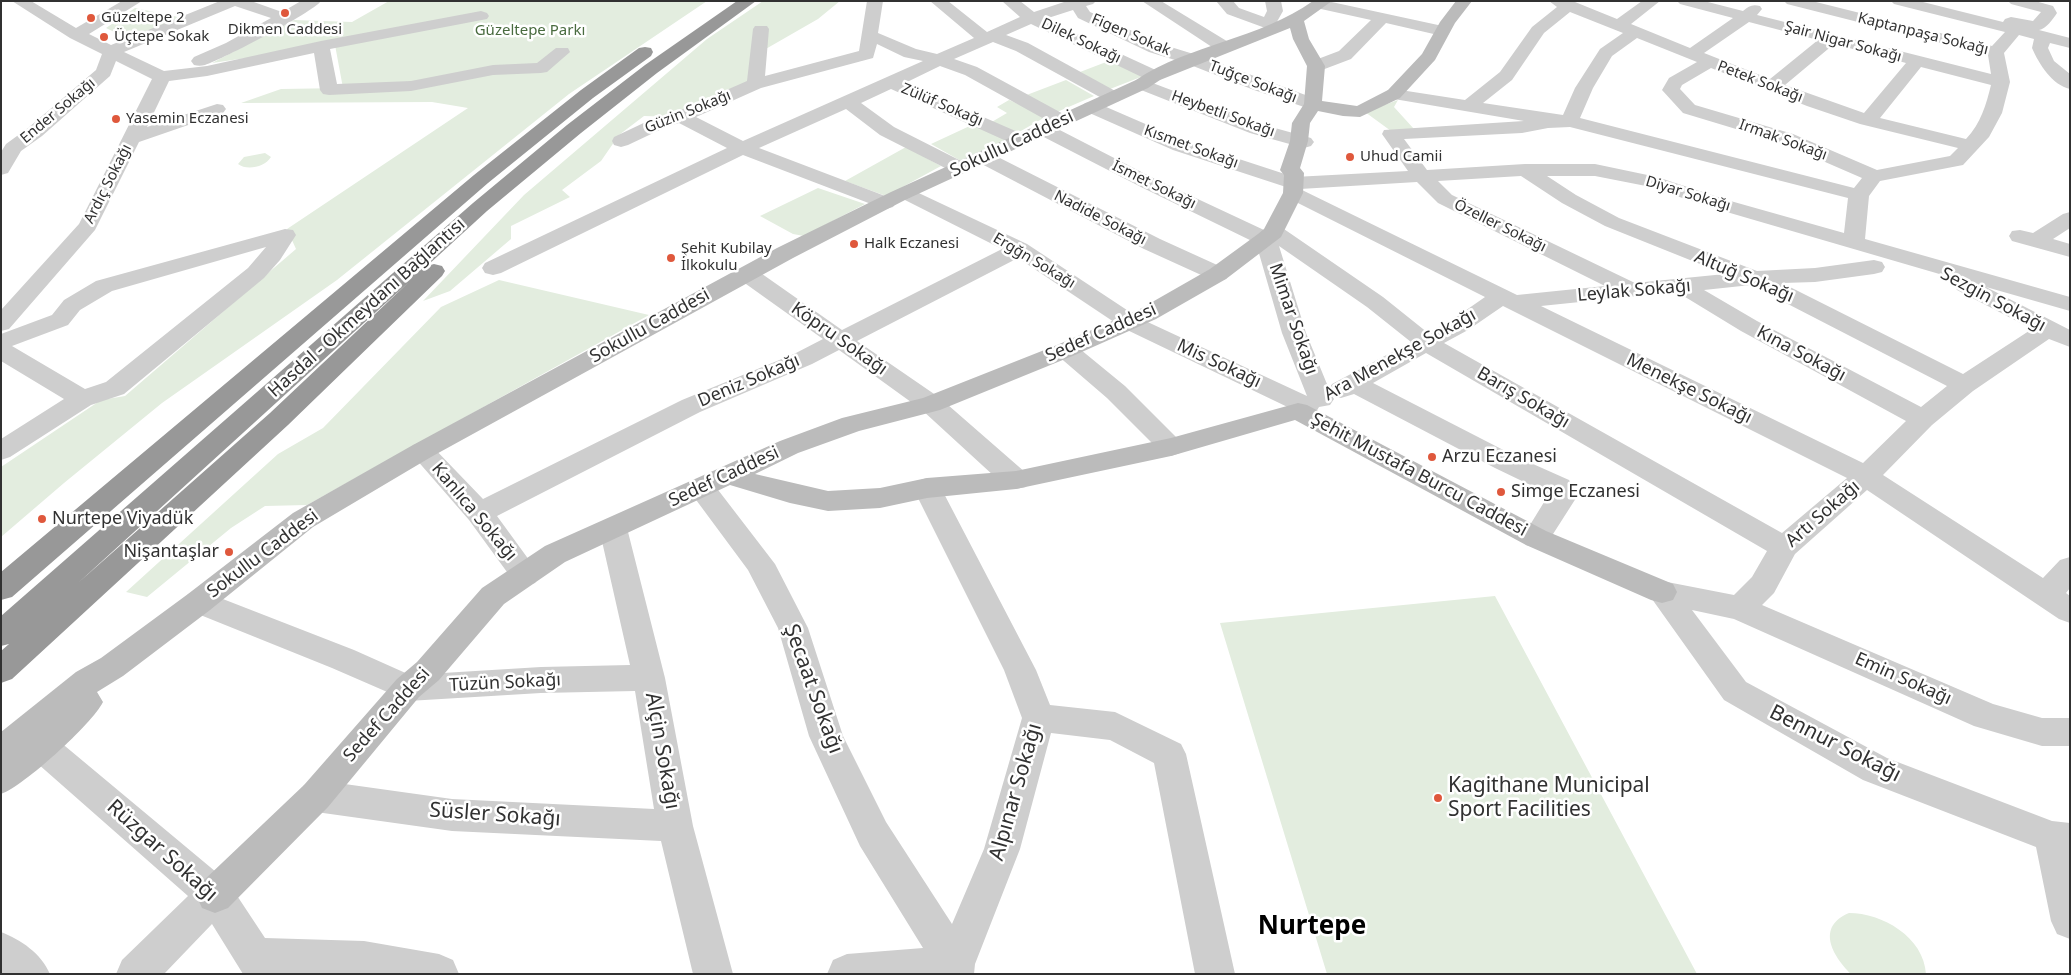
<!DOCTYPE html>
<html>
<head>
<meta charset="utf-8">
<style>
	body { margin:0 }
	#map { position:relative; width:2071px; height:975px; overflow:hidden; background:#fff; font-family:"Noto Sans",sans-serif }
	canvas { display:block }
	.frame { position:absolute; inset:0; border:2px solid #313131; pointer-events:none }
</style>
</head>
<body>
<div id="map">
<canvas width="2071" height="975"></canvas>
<div class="frame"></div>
</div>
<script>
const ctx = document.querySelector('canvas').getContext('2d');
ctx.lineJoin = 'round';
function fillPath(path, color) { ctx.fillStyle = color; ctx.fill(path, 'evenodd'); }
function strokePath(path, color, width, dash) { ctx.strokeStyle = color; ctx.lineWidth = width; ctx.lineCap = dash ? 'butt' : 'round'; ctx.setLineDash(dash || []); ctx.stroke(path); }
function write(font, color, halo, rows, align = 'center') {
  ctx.font = font + ' "Noto Sans",sans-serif'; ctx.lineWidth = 5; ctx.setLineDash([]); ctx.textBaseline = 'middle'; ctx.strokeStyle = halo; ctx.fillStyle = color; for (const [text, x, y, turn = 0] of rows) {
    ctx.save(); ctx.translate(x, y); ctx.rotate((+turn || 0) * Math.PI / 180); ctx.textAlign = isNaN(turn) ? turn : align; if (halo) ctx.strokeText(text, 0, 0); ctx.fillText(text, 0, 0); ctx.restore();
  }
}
fillPath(new Path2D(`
	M389,1H707L569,94L337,280L162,403L64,483L1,537V467L101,400L125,396L296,249L287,229L468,108L432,102L241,103L281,89L343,88L335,45L212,63L294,20L352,22Z
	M763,1H840L818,19L757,54L746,93L676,117L644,116L619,135L601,161L562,190L570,197L511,226V239L450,291L423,301L524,195L707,39Z
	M135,8L183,18L131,40L106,28Z
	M1114,59L1146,75L1110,89L1080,72Z
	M1066,80L1094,96L1057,112L1024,96Z
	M1009,100L1047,116L1014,135L990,123L1007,113L997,107Z
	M1398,100L1394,107L1414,129L1391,131L1365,112Z
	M974,124L1010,140L961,161L931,144Z
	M906,147L941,166L886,196L845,181Z
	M265,153L271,157C265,167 247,171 238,164L244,157Z
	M818,188L865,204L804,236L793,234L760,216Z
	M499,280L649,315L307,505L265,506L231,528L147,597L126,592L278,454L323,428L441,307Z
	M1495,596L1697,974H1327L1220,623Z
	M1849,913C1882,913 1924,937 1926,974H1851C1832,955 1816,927 1849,913Z`), '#e3eddf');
fillPath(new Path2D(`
	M12,1H31L76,28L122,1H142L89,34L111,45L220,1H251L282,12L301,1H321C312,13 223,59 205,65C201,66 198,66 194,65L191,61L194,57L226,43L271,18L235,6L124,52L164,71L207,66L321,41L481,11L487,13L489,16L487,19L330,49L337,84L411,81L493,65L537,63L556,48H568L570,52L547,72L541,73L493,75L411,91L329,95L323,94L320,90L314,53L207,76L169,81L147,127L217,104L223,105L226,109L223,113L139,142L95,230L9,329L1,331V310L79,224L152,79L116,61L110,76L42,136L21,151L8,173L1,175V152L6,144L28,128L96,70L102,54L70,38Z
	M867,1H883L878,33L916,49L937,54L974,38L930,1H948L987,32L1020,17L1002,1H1020L1034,12L1067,1H1096L1093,4L1086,6L1090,12L1161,44L1200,56L1319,100L1322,104L1319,108L1313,109L1307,108L1254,90L1188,64L1149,52L1078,18L1073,10L1045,19L1160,72L1163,76L1160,80L1154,81L1148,80L1031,24L1006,35L1028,43L1119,93L1122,97L1119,101L1113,102L1107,101L1016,51L993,42L954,59L977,67L1069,117L1071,121L1069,125L1062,127L1055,125L965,75L940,66L905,83L1027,136L1029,140L1027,144L1020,146L1013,144L891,89L861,103L894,127L967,164L970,168L967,172L960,174L953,172L880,135L846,109L759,148L893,199L896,203L893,207L886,209L879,207L743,155L501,273L493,275L485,273L482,268L485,263L727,148L679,123L666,127L628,145L621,147L614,145L612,141L614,137L652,119L674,113L747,81L753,29L755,26H767L769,29L765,76L859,51ZM877,44L904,57L923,61L743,141L696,117L761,88L873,58Z
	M1142,1H1161L1230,43L1232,47L1230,51H1218Z
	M1216,1H1233L1239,8L1264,17L1267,11L1265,1H1281L1283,11L1274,27L1268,29L1227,14Z
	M1327,1L1438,25L1444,27L1446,30L1444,33L1438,35L1386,23L1351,59L1322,70L1316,71L1310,70L1307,66L1310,62L1339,51L1371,20L1321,9L1319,6L1321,3Z
	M1549,1L1575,2L1617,19L1642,1H1660L1631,24L1690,48L1733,18L1680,4L1677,1H1704L1743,11C1749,6 1752,4 1760,6L1762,9L1757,15L1991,74L1988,55L1787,4L1784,1H1812L1992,46L2005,32L1894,4L1891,1H1919L2003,22L2005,19L2011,17L2033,21L2041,12L2011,4L2008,1H2035L2053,6L2057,13C2053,19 2046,29 2039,30L2070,38V48L2050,43L2048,48L2054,61L2070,74V89C2052,85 2039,64 2032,48L2034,39L2019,35L2004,53L2010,82L2002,113L1989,137L1963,165L1880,181L1869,196L1865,239L2070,297V311L1986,287L2070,330V347L2049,339L1973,391L1932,425L1883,475L2043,578L2060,560L2070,557V588L2066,593L2070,596V623L2059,619L1867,490L1795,554L1774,593L1762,605L1993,704L2042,718H2070V746H2042L1974,726L1734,619L1692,610L1746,682L1887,758L2052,821L2070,823V939L2057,934L2051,921L2036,847L1863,780L1724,700L1647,592L1651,584L1662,581L1734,595L1752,577L1767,551L1426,353L1373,383L1515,456L1569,480L1578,495L1546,545L1536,548L1526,545L1522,538L1549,494L1495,468L1354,394L1341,398L1332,396L1334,399L1330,405L1319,407L1316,412L1307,414L1298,412L1123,328L1018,258L857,341L940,398L1026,473L1030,480L1026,487L1016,489L1006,487L922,410L839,350L812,364L700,412L497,516L540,575L535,583L525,586L515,583L469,520L409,451L413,445L422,442L431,445L483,499L682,400L794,354L823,339L739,279L736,274L739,269L747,267L755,269L842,330L1002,249L899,197L896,193L899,189L906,187L1027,244L1139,318L1307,396L1282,333L1256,243L1141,187L1036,133L1034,129L1036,125L1043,123L1050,125L1155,179L1264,230L1273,226L1281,227L1383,297L1428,333L1452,320L1485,297L1286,197L1283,193L1289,188L1173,150L1085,111L1082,107L1085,103L1091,102L1097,103L1187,142L1294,177L1408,171L1382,134L1384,130L1524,121L1394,99L1388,98L1385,94L1388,90L1394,89L1465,100L1500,72L1532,27L1557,7ZM1570,12L1623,33L1600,49L1575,88L1563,115L1483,103L1512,80L1544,33ZM1749,22L1818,40L1770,79L1704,53ZM1637,38L1697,62L1669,78L1662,90L1683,113L1779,142L1862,178L1854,188L1580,118L1593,88L1612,56ZM1834,44L1906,63L1864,113L1785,85ZM1921,67L1991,85C1986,105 1981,123 1966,139L1880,118ZM1711,68L1807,106L1860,124L1958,148L1950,156L1877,170L1793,134L1695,105L1680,89L1682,85ZM1570,127L1848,198L1844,233L1727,200L1657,177L1595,164H1525L1427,170L1404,139L1522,133L1548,128ZM1521,176L1562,203L1605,226L1725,274L1635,283L1452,195L1438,181ZM1547,176H1595L1646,186L1713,208L1960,280L1954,285L1957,290L2032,329L1963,374L1782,283L1815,282L1874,274L1882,272L1885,267L1882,262L1874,260L1815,268L1757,271L1619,218L1576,195ZM1417,182L1438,203L1605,286L1517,295L1300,189ZM1279,246L1367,307L1411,342L1332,384L1329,389L1306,333ZM1751,285L1947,386L1921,407L1757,321L1704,290ZM1677,292L1741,331L1906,421L1863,463L1541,306ZM1503,306L1847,478L1782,533L1444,343L1468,330Z
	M1142,79L1264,125L1311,138L1314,142L1311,146L1304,148L1250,133L1136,88L1133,84L1136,80Z
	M983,151L990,153L1160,239L1226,269L1229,274L1226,279L1218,281L1210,279L1144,249L976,161L973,157L976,153Z
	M2070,212V228L2053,239L2070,244V257L2012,241L2009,236L2012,231L2020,230L2033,233L2063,214Z
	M285,229L293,230L296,235L280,260L264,278L124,394L91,405L10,457L1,460V439L64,399L1,361V334L52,315L64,300L96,281ZM266,247L248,268L106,382L85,389L12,346L68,325L80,310L112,291Z
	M1066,343L1075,345L1125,386L1180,441L1184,447L1180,453L1171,456L1162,453L1107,398L1057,355L1054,350L1057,345Z
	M927,478L937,481L941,488L1036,670L1050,705L1115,712L1181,744L1186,754L1235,974H1195L1154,763L1110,740L1051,733L1020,849L975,964L974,974H827L833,960L847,954L923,948L860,846L809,736L778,628L748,570L688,489L692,482L702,479L712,482L775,564L808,628L843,736L886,822L952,924L984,849L1022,718L1004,670L913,488L917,481Z
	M613,518L623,521L627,528L665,678L693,826L733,974H693L661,841L452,831L316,812L304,807L298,796L304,785L316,780L452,799L654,809L635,691L541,693L408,701L332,668L188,610L184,602L188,594L199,590L210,594L354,650L410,675L541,667L630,665L599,528L603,521Z
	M41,732L53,736L228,882L265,938L364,941L439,954L453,960L459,974H243L212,924L164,974H116L122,960L188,896L29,756L24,746L29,736Z
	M1,932C21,940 41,953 50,974H1Z`), '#cecece');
fillPath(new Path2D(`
	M1313,1H1332L1304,21L1309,39L1325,66L1322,101L1357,106L1388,90L1422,54L1440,22L1456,1H1472L1455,23L1435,60L1400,98L1360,117L1343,116L1318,111L1310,123L1308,141L1300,168L1304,173L1303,193L1281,237L1226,279L1156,319L1075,355L940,410L859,431L798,453L755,474L828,491L880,488L927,478L1016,471L1171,438L1298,403L1307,405L1546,531L1673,584L1677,592L1673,600L1662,603L1651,600L1526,545L1295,420L1171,456L1016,489L927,498L880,508L828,511L790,503L730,485L565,562L504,604L439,680L419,697L328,807L228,908L215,913L202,908L196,895L202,882L304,785L397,679L417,662L482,588L545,546L780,441L842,418L923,398L1057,345L1140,309L1210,269L1258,234L1264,229L1283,193L1284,175L1280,170L1290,141L1292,123L1304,104L1307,66L1293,39L1290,28L1160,80L1148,88L905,200L793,258L431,457L313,527L210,610L123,676L97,692L103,702C92,724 24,786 1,794V732L76,672L101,658L188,594L293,513L413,445L777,248L891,192L1136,80C1190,44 1260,39 1313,1Z`), '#bbb');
fillPath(new Path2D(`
	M737,1H756L657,73L581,133L487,211L427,266L434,264L442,266L445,271L442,276L288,425L12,679L1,683V651L9,644L1,646V616L473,203L567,125L645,65ZM409,282L270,413L78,583Z
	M645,47L651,48L653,52L651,56L593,98L488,183L12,597L1,600V572L474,175L581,90L639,48Z`), '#989898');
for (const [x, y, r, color] of [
	[285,13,5,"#df583c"],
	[91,18,5,"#df583c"],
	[104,37,5,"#df583c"],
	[116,119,5,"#df583c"],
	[1350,157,5,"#df583c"],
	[854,244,5,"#df583c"],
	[671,258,5,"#df583c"],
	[1432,457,5,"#df583c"],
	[1501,492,5,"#df583c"],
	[42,519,5,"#df583c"],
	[229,552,5,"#df583c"],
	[1438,798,5,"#df583c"]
]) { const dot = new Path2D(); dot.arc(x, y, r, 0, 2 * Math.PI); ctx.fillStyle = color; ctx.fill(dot); strokePath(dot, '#fff', 2); }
write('15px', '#313131', '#fff', [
	["Güzeltepe 2",101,18],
	["Dikmen Caddesi",285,30,"center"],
	["Üçtepe Sokak",114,37],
	["Yasemin Eczanesi",126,119],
	["Uhud Camii",1360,157],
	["Halk Eczanesi",864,244],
	["Şehit Kubilay",681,249],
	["İlkokulu",681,266]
], 'left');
write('15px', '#496b3f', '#fff', [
	["Güzeltepe Parkı",530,31]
]);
write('15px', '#313131', '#fff', [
	["Kaptanpaşa Sokağı",1923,34,14],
	["Figen Sokak",1131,35,23],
	["Dilek Sokağı",1081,41,25],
	["Şair Nigar Sokağı",1843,42,15],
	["Tuğçe Sokağı",1253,82,21],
	["Petek Sokağı",1760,82,21],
	["Zülüf Sokağı",942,105,23],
	["Ender Sokağı",58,111,-40],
	["Güzin Sokağı",688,112,-22],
	["Heybetli Sokağı",1223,114,20],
	["Irmak Sokağı",1783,140,20],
	["Kısmet Sokağı",1191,147,20],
	["Ardıç Sokağı",108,184,-63],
	["İsmet Sokağı",1154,185,26],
	["Diyar Sokağı",1688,194,17],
	["Nadide Sokağı",1100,218,27],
	["Özeller Sokağı",1500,226,26],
	["Ergğn Sokağı",1034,261,31]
]);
write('18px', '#313131', '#fff', [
	["Sokullu Caddesi",1012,144,-25],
	["Altuğ Sokağı",1744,277,23],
	["Leylak Sokağı",1634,291,-5],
	["Sezgin Sokağı",1993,300,28],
	["Hasdal - Okmeydanı Bağlantısı",367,308,-42],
	["Mimar Sokağı",1293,319,71],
	["Sokullu Caddesi",650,326,-29],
	["Sedef Caddesi",1101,333,-24],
	["Köpru Sokağı",839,339,35],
	["Kına Sokağı",1801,354,28],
	["Ara Menekşe Sokağı",1400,355,-29],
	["Mis Sokağı",1219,364,25],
	["Deniz Sokağı",749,381,-23],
	["Menekşe Sokağı",1689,389,26],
	["Barış Sokağı",1523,398,30],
	["Şehit Mustafa Burcu Caddesi",1419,475,28],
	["Sedef Caddesi",724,477,-25],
	["Kanlıca Sokağı",474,512,50],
	["Artı Sokağı",1823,514,-41],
	["Sokullu Caddesi",263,554,-37],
	["Emin Sokağı",1903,679,24],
	["Tüzün Sokağı",505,683,-3],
	["Sedef Caddesi",387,715,-48]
]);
write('18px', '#313131', '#fff', [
	["Arzu Eczanesi",1442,457],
	["Simge Eczanesi",1511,492],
	["Nurtepe Viyadük",52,519],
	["Nişantaşlar",219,552,"right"]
], 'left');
write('21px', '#313131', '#fff', [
	["Şecaat Sokağı",813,689,70],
	["Bennur Sokağı",1835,744,27],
	["Alçin Sokağı",662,751,80],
	["Alpınar Sokağı",1016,792,-74],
	["Süsler Sokağı",495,815,4],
	["Rüzgar Sokağı",162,851,42]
]);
write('21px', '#313131', '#fff', [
	["Kagithane Municipal",1448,786],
	["Sport Facilities",1448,810]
], 'left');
write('bold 26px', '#000', '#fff', [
	["Nurtepe",1312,927]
]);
</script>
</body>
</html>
